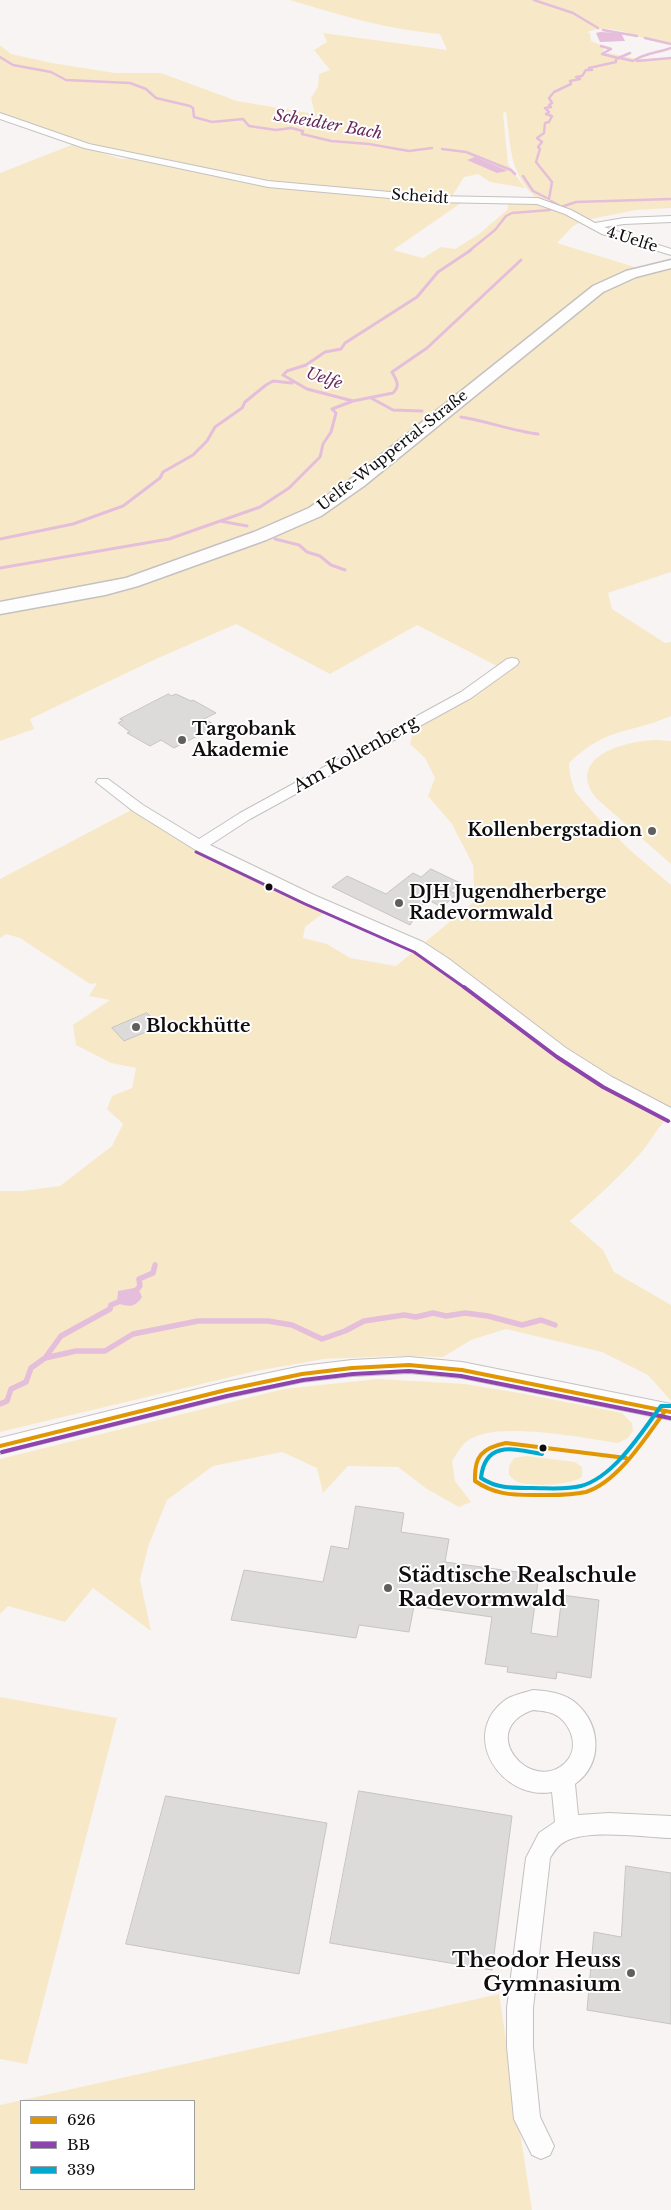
<!DOCTYPE html>
<html>
<head>
<meta charset="utf-8">
<style>
	body { margin:0 }
	#map { position:relative; width:671px; height:2210px; overflow:hidden; background:#f8f4f3; font-family:"Libre Baskerville",serif }
	canvas { display:block }
	.legend { position:absolute; left:20px; top:2100px; width:175px; height:90px; box-sizing:border-box; background:#fff; border:1px solid #9f9e9e; margin:0; padding:6px 9px; list-style:none; font-size:15px; color:#0f0d0d }
	.legend li { display:flex; align-items:center; gap:10px; height:25px }
	.legend b { width:25px; border:1px solid #9f9e9e }
</style>
</head>
<body>
<div id="map">
<canvas width="671" height="2210"></canvas>
<ul class="legend">
<li><b style="height:6px;background:#e09701"></b>626</li>
<li><b style="height:6px;background:#8e44ad"></b>BB</li>
<li><b style="height:6px;background:#00a9ce"></b>339</li>
</ul>
</div>
<script>
const ctx = document.querySelector('canvas').getContext('2d');
ctx.lineJoin = 'round';
function fillPath(path, color) { ctx.fillStyle = color; ctx.fill(path, 'evenodd'); }
function strokePath(path, color, width, dash) { ctx.strokeStyle = color; ctx.lineWidth = width; ctx.lineCap = dash ? 'butt' : 'round'; ctx.setLineDash(dash || []); ctx.stroke(path); }
function write(font, color, halo, rows, align = 'center') {
  ctx.font = font + ' "Libre Baskerville",serif'; ctx.lineWidth = 4; ctx.setLineDash([]); ctx.textBaseline = 'middle'; ctx.strokeStyle = halo; ctx.fillStyle = color; for (const [text, x, y, turn = 0] of rows) {
    ctx.save(); ctx.translate(x, y); ctx.rotate((+turn || 0) * Math.PI / 180); ctx.textAlign = isNaN(turn) ? turn : align; if (halo) ctx.strokeText(text, 0, 0); ctx.fillText(text, 0, 0); ctx.restore();
  }
}
fillPath(new Path2D(`
	M290,0H671V44C661,42 650,41 640,37C621,31 607,25 587,32L590,33L591,41L603,46L604,52L638,59L671,58V208L636,210L586,220L545,201L550,199L539,200C509,176 511,147 506,112L503,113L508,164L525,188L490,182L478,174L464,177L451,198L270,182L105,148L0,114V45L11,54L52,63L115,73H161L237,101L315,114L311,98L318,87L319,74L330,70L314,50L327,42L323,33L447,50L440,34C389,30 339,15 290,0Z
	M74,144L121,159L137,158L251,182L464,201L393,250L423,258L441,247L455,249L479,234L507,210L509,202C540,201 554,208 581,222L573,226L557,243L641,269L615,278L340,492L306,514L133,578L0,605V173Z
	M671,267V572L608,593L612,609L665,643L671,642V716C629,734 606,727 569,763L570,775L575,792L598,818L631,851L671,885V1116C657,1126 651,1142 640,1154C618,1178 594,1200 570,1221L603,1250L614,1272L671,1305V1401L648,1375L602,1352L506,1329L471,1340L443,1357L394,1356L324,1359L256,1371L0,1432V1191H22L60,1186L112,1146L123,1124L107,1109L112,1096L132,1088L136,1068L111,1063L76,1045L73,1025L110,1000L89,996L97,983L90,984L20,938L6,934L0,938V879L137,807L330,908L305,927L303,938L327,944L350,958L396,966L475,901L473,865L452,824L428,796L435,778L425,758L410,744L415,724L503,669L417,625L330,674L236,624L156,659L30,719L34,729L0,741V611L107,592L319,511L603,291L623,280Z
	M657,740L671,741V864L596,798C564,756 628,740 657,740Z
	M378,1379L465,1384L525,1394L622,1413L632,1423L633,1431L628,1438L618,1443C585,1438 491,1419 466,1442C460,1447 456,1455 452,1461L455,1481L471,1502L459,1507L427,1489L398,1467L348,1466L323,1493L317,1468L282,1452L213,1466L167,1500L148,1547L140,1580L151,1631L93,1588L65,1622L8,1606L0,1614V1459L284,1389Z
	M526,1456L575,1462L582,1467V1477C572,1485 530,1487 518,1482C515,1481 512,1478 509,1475V1466L514,1458Z
	M0,1697L117,1718L27,2064L0,2059Z
	M499,1994L532,2210H0V2105ZM21,2101H194V2189H21Z`), '#f7e9c8');
fillPath(new Path2D(`
	M600,32L621,33L625,41L600,42L596,33Z
	M475,157L506,170L507,171L497,173L467,160Z
	M134,1288L140,1292L142,1297C135,1308 128,1307 117,1303L118,1291Z`), '#e4beda');
strokePath(new Path2D(`
	M534,0L573,13L598,28
	M603,30L637,36
	M645,38L671,44
	M601,46L611,49L602,54L618,58
	M0,57L13,65L51,72L66,80L130,83L146,89L156,98L190,106L193,108L194,117L212,122L243,119L249,126L276,130L291,128L303,131L302,134L331,141L369,144L409,151L432,148
	M620,58L633,61C645,53 657,53 671,48
	M637,61L671,58
	M442,149L466,152L511,170L515,174
	M523,176L533,191L549,199L552,182L536,162L540,149L538,147L542,142L537,138L544,133L545,123L549,122L552,116L546,114L549,112L545,108L551,107L549,105L552,103L549,98L554,92L571,84L570,81L580,79L576,77L582,76L586,70H592L589,68L616,62V59L630,53
	M551,201L562,207
	M561,207L576,202L671,199
	M469,251L495,230L506,216L512,213L550,210`), '#e4beda', 2.5);
strokePath(new Path2D(`
	M371,398L393,410L422,411
	M353,401L393,393C401,385 396,380 392,372L427,348L521,260
	M461,417C487,421 512,431 538,434
	M220,521L247,526
	M0,539L73,524L123,506L160,478L163,472L193,455L207,441L215,427L242,408L245,402L266,385L273,381L292,383
	M275,539L299,545L307,552L320,556L331,565L345,570
	M0,568L169,539L260,507L289,488L320,457L323,444L331,432L336,413L332,409L353,401L307,389L283,375L287,371L306,365L325,352L341,349L345,343L417,297L438,272L471,250`), '#e4beda', 3);
strokePath(new Path2D(`
	M133,1294L140,1286L139,1279L153,1273L155,1265
	M45,1358L61,1336L110,1309L111,1305L123,1300
	M0,1404L7,1401L11,1389L26,1382L31,1368L45,1358L76,1351H105L133,1334L198,1321H268L292,1325L322,1339L345,1331L364,1321L404,1315L416,1317L433,1313L446,1316L465,1313L488,1316L522,1325L541,1320L555,1325`), '#e4beda', 5.5);
const building = new Path2D(`
	M169,694L171,696L176,694L191,701L193,700L216,713L204,719L217,726L174,748L161,740L150,746L127,733L130,732L118,723L123,720L120,719Z
	M431,869L460,883L450,891L457,894L442,907L426,899L410,925L332,887L347,876L386,894L413,873L421,877Z
	M147,1013L160,1026L124,1041L112,1028Z
	M356,1506L404,1513L401,1532L449,1539L445,1562L539,1575L531,1633L557,1637L562,1595L599,1600L591,1678L557,1672L556,1679L507,1672L508,1667L485,1664L492,1617L414,1606L409,1632L359,1625L356,1638L231,1620L244,1570L323,1582L331,1546L348,1549Z
	M359,1791L512,1816L492,1970L330,1943Z
	M166,1796L327,1823L299,1974L126,1944Z
	M626,1866L671,1873V2024L587,2010L594,1932L621,1937Z`);
fillPath(building, '#dddbda');
strokePath(building, '#c6c4c3', 1);
const minor = new Path2D(`
	M0,113L89,144L268,181L434,196L538,198L571,210L595,223L624,218L671,216V222L624,224L604,227L671,249V255L602,234L565,214L537,204L434,202L268,187L84,148L0,119Z
	M512,658L517,659L519,662L517,665L471,698L250,819L210,845L314,895L423,942L449,959L566,1048L612,1077L671,1108V1121L600,1085L554,1056L437,967L411,950L302,901L194,849L133,811L96,782L98,779H108L143,805L199,839L240,813L461,692L507,659Z
	M409,1357L462,1362L671,1404V1420L462,1378L409,1373L352,1376L302,1382L226,1398L0,1454V1438L226,1382L302,1366L352,1360Z
	M533,1690C548,1691 565,1693 577,1704C601,1726 603,1764 575,1784L578,1815L609,1813L671,1816V1838C644,1837 589,1829 566,1841C558,1845 554,1851 550,1858L533,2008V2047L540,2117L554,2146L550,2155L541,2159L532,2155L514,2119L507,2047V2008L526,1858L539,1833L555,1822L552,1792C502,1801 459,1736 504,1701C511,1695 524,1693 533,1690ZM533,1710C542,1711 551,1711 559,1717C573,1728 579,1750 565,1763C531,1795 475,1730 533,1710Z`);
const secondary = new Path2D(`
	M671,260V268L636,277L603,292L364,486L321,516L266,540L138,586L105,595L0,614V602L126,578L254,532L309,508L352,478L593,286L626,271Z`);
strokePath(minor, '#c4c1c0', 2);
strokePath(secondary, '#c4c1c0', 3);
fillPath(minor, '#fefdfd');
fillPath(secondary, '#fefdfd');
strokePath(new Path2D(`
	M0,1446L226,1390L302,1374L352,1368L409,1365L462,1370L671,1412
	M626,1458L506,1443C482,1448 474,1456 475,1481C494,1494 510,1495 533,1495C550,1495 569,1496 586,1492C618,1482 646,1437 665,1411`), '#e09701', 4);
strokePath(new Path2D(`
	M196,852L305,904L414,952L465,988`), '#8e44ad', 3);
strokePath(new Path2D(`
	M464,987L557,1057L603,1087L668,1121
	M2,1452L227,1396L303,1380L353,1374L409,1371L461,1376L670,1418`), '#8e44ad', 4);
strokePath(new Path2D(`
	M542,1454C514,1449 485,1440 481,1478C498,1489 513,1488 532,1488C548,1488 565,1490 581,1486C614,1477 642,1432 661,1406H671`), '#00a9ce', 4);
for (const [x, y, r, color] of [
	[182,740,5,"#615e5e"],
	[652,831,5,"#615e5e"],
	[269,887,4.5,"#0f0d0d"],
	[399,903,5,"#615e5e"],
	[136,1027,5,"#615e5e"],
	[543,1448,4.5,"#0f0d0d"],
	[388,1588,5,"#615e5e"],
	[631,1973,5,"#615e5e"]
]) { const dot = new Path2D(); dot.arc(x, y, r, 0, 2 * Math.PI); ctx.fillStyle = color; ctx.fill(dot); strokePath(dot, '#fff', 2); }
write('15px', '#0f0d0d', '#fff', [
	["Scheidt",420,197,4],
	["4.Uelfe",632,240,18],
	["Uelfe-Wuppertal-Straße",393,451,-38]
]);
write('italic 16px', '#66275a', '#fff', [
	["Scheidter Bach",328,125,10],
	["Uelfe",324,379,18]
]);
write('bold 18px', '#0f0d0d', '#fff', [
	["Targobank",192,730],
	["Akademie",192,751],
	["Kollenbergstadion",642,831,"right"],
	["DJH Jugendherberge",409,893],
	["Radevormwald",409,914],
	["Blockhütte",146,1027]
], 'left');
write('18px', '#0f0d0d', '#fff', [
	["Am Kollenberg",356,755,-29]
]);
write('bold 21px', '#0f0d0d', '#fff', [
	["Städtische Realschule",398,1576],
	["Radevormwald",398,1600],
	["Theodor Heuss",621,1961,"right"],
	["Gymnasium",621,1985,"right"]
], 'left');
</script>
</body>
</html>
